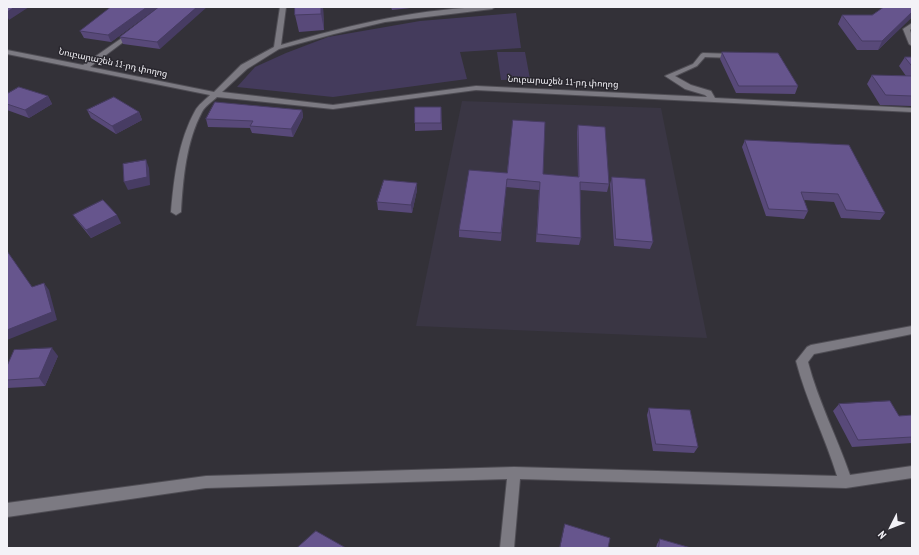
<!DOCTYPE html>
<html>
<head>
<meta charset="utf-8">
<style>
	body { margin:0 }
	#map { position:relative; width:919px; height:555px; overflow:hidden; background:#333138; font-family:"PT Sans Narrow",sans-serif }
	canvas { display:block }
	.frame { position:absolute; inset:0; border:8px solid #f3f2f7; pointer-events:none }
	.north { position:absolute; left:871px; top:507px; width:40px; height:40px; -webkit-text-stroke:3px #29272e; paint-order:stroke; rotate:228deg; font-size:11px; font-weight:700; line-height:16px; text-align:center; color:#f3f2f7 }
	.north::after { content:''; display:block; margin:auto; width:14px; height:18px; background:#f3f2f7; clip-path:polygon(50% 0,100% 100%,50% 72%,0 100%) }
</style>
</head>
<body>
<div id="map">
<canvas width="919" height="555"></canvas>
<div class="frame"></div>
<div class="north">N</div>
</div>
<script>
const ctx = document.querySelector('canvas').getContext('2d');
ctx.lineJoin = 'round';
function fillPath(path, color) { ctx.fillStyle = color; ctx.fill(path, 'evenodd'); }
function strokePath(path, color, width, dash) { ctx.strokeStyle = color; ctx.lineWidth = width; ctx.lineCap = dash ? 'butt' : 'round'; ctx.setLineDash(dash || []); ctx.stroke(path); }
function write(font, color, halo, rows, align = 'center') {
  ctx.font = font + ' "PT Sans Narrow","Noto Sans Armenian",sans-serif'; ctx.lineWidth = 3; ctx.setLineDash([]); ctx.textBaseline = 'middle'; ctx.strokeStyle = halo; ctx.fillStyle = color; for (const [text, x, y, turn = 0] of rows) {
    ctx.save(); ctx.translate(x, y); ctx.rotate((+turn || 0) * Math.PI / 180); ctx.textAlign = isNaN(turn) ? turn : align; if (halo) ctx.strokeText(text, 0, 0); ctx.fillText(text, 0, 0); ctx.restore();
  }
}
fillPath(new Path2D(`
	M462,101L661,108L707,338L416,326Z`), '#3a3644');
fillPath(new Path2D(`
	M516,13L521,48L460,52L467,79L333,97L237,87L255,67L286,53L328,37L420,21Z
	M497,52H525L530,79L501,80Z`), '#443b5c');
const minor = new Path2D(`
	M280,7H286L281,45C350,25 423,7 495,7L492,9L385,22L334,34L279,49L247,69L222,92L333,105L476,86L707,97L705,95L685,89L665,76L693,64L701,54L703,53L734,54L737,56L734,58L705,57L697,66L675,76L691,85L711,91L715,98L912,108V112L476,90L333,109L217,97C213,101 205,106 202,112C186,142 183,179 181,212L176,215L171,212C174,178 178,142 195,111C198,105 205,100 210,95L7,54V50L83,65L132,31L135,33L134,34L90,67L214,92L241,65L274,47Z
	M912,23V28L910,30L912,36V46L909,44L903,29Z
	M912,326V334L814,354L808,362C818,401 837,437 850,475L912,466V478L846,488L520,479L514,548H500L507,479L206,488L7,517V503L206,476L514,467L837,476C825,437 806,400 796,361L807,347L811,345Z`);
strokePath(minor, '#4f4d54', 2);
fillPath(minor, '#7c7a82');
fillPath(new Path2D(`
	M111,7H158L111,42L84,38L80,31Z
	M159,7L160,49L123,44L120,37Z
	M295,7H323L324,30L299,32L295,15Z
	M391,7H419L392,10Z
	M912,7V17L878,50H857L838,24L842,15H872Z
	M722,52L798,86L795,94L736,93L720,59Z
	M905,57H912V106L880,105L867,84L872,75L906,76L899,66Z
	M7,94L48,96L52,104L29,118L7,110Z
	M441,107L442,130L415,131V123Z
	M87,110L139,112L142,120L116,134L91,118Z
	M302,110L303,117L293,137L252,133L250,128L208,127L206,119Z
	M578,125L609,184L607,192L580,190L581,238L579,245L536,242L539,190L506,187L501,241L459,237V230L507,173L543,174L578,177L577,132Z
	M745,140L885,213L880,220L841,218L834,202L804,200L808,211L804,219L766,216L742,147Z
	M612,177L653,242L650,249L614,246L610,184Z
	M417,190L412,213L378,210L377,202Z
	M73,215L121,223L91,238L78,222Z
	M58,356L45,386L7,388V366Z
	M839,404L899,416L912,415V443L852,447L833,411Z
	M649,408L698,447L694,453L653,451L647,415Z
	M660,539L691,548H656L657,544Z`), '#584979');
fillPath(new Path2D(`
	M15,7H29L9,20L7,16V12Z
	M147,7H158L111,42L108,35Z
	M197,7H207L160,49L157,42Z
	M321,7H323L324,30L321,14Z
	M912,12V17L878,50L882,41Z
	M48,96L52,104L29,118L25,110Z
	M302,110L303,117L293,137L291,129Z
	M139,112L142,120L116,134L112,126Z
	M146,160L149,168L150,185L128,190L124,182Z
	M417,183V190L412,213L411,205Z
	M117,215L121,223L91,238L86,230Z
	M44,283L49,290L57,320L7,340V330Z
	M52,348L58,356L45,386L39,378Z`), '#473c63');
const building = new Path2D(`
	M7,7H15L7,12Z
	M111,7H147L108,35L80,31Z
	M159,7H197L157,42L120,37Z
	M295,7H321V14L295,15Z
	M884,7H912V12L882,41H862L842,15H872Z
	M722,52L778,53L798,86H739Z
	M905,57H912V66Z
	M872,75L912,76V96L886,95Z
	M19,87L48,96L25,110L7,104V94Z
	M114,97L139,112L112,126L87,110Z
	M215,102L302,110L291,129L250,126L253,121L206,119Z
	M415,107H441V123H415Z
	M513,120L545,122L543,174L579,177L578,125L605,127L609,184L580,182L581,238L537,234L540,182L507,179L501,233L459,230L469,170L507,173Z
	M745,140L849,145L885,213L846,210L838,194L801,192L808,211L769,209Z
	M146,160L147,177L124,182L123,164Z
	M612,177L645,179L653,242L616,239Z
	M384,180L417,183L411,205L377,202Z
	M103,200L117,215L86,230L73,215Z
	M7,251L32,287L44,283L52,312L7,330Z
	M52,348L39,378L7,380V366L14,350Z
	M890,401L899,416L912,415V437L858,440L839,404Z
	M649,408L690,410L698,447L656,444Z
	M565,524L610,538L608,548H560Z
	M316,531L346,548H297Z
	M660,539L691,548H659Z`);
fillPath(building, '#66558d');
strokePath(building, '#473c63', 1);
write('9px', '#f3f2f7', '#29272e', [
	["Նուբարաշեն 11-րդ փողոց",113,63,12],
	["Նուբարաշեն 11-րդ փողոց",563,82,3]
]);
</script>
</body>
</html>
